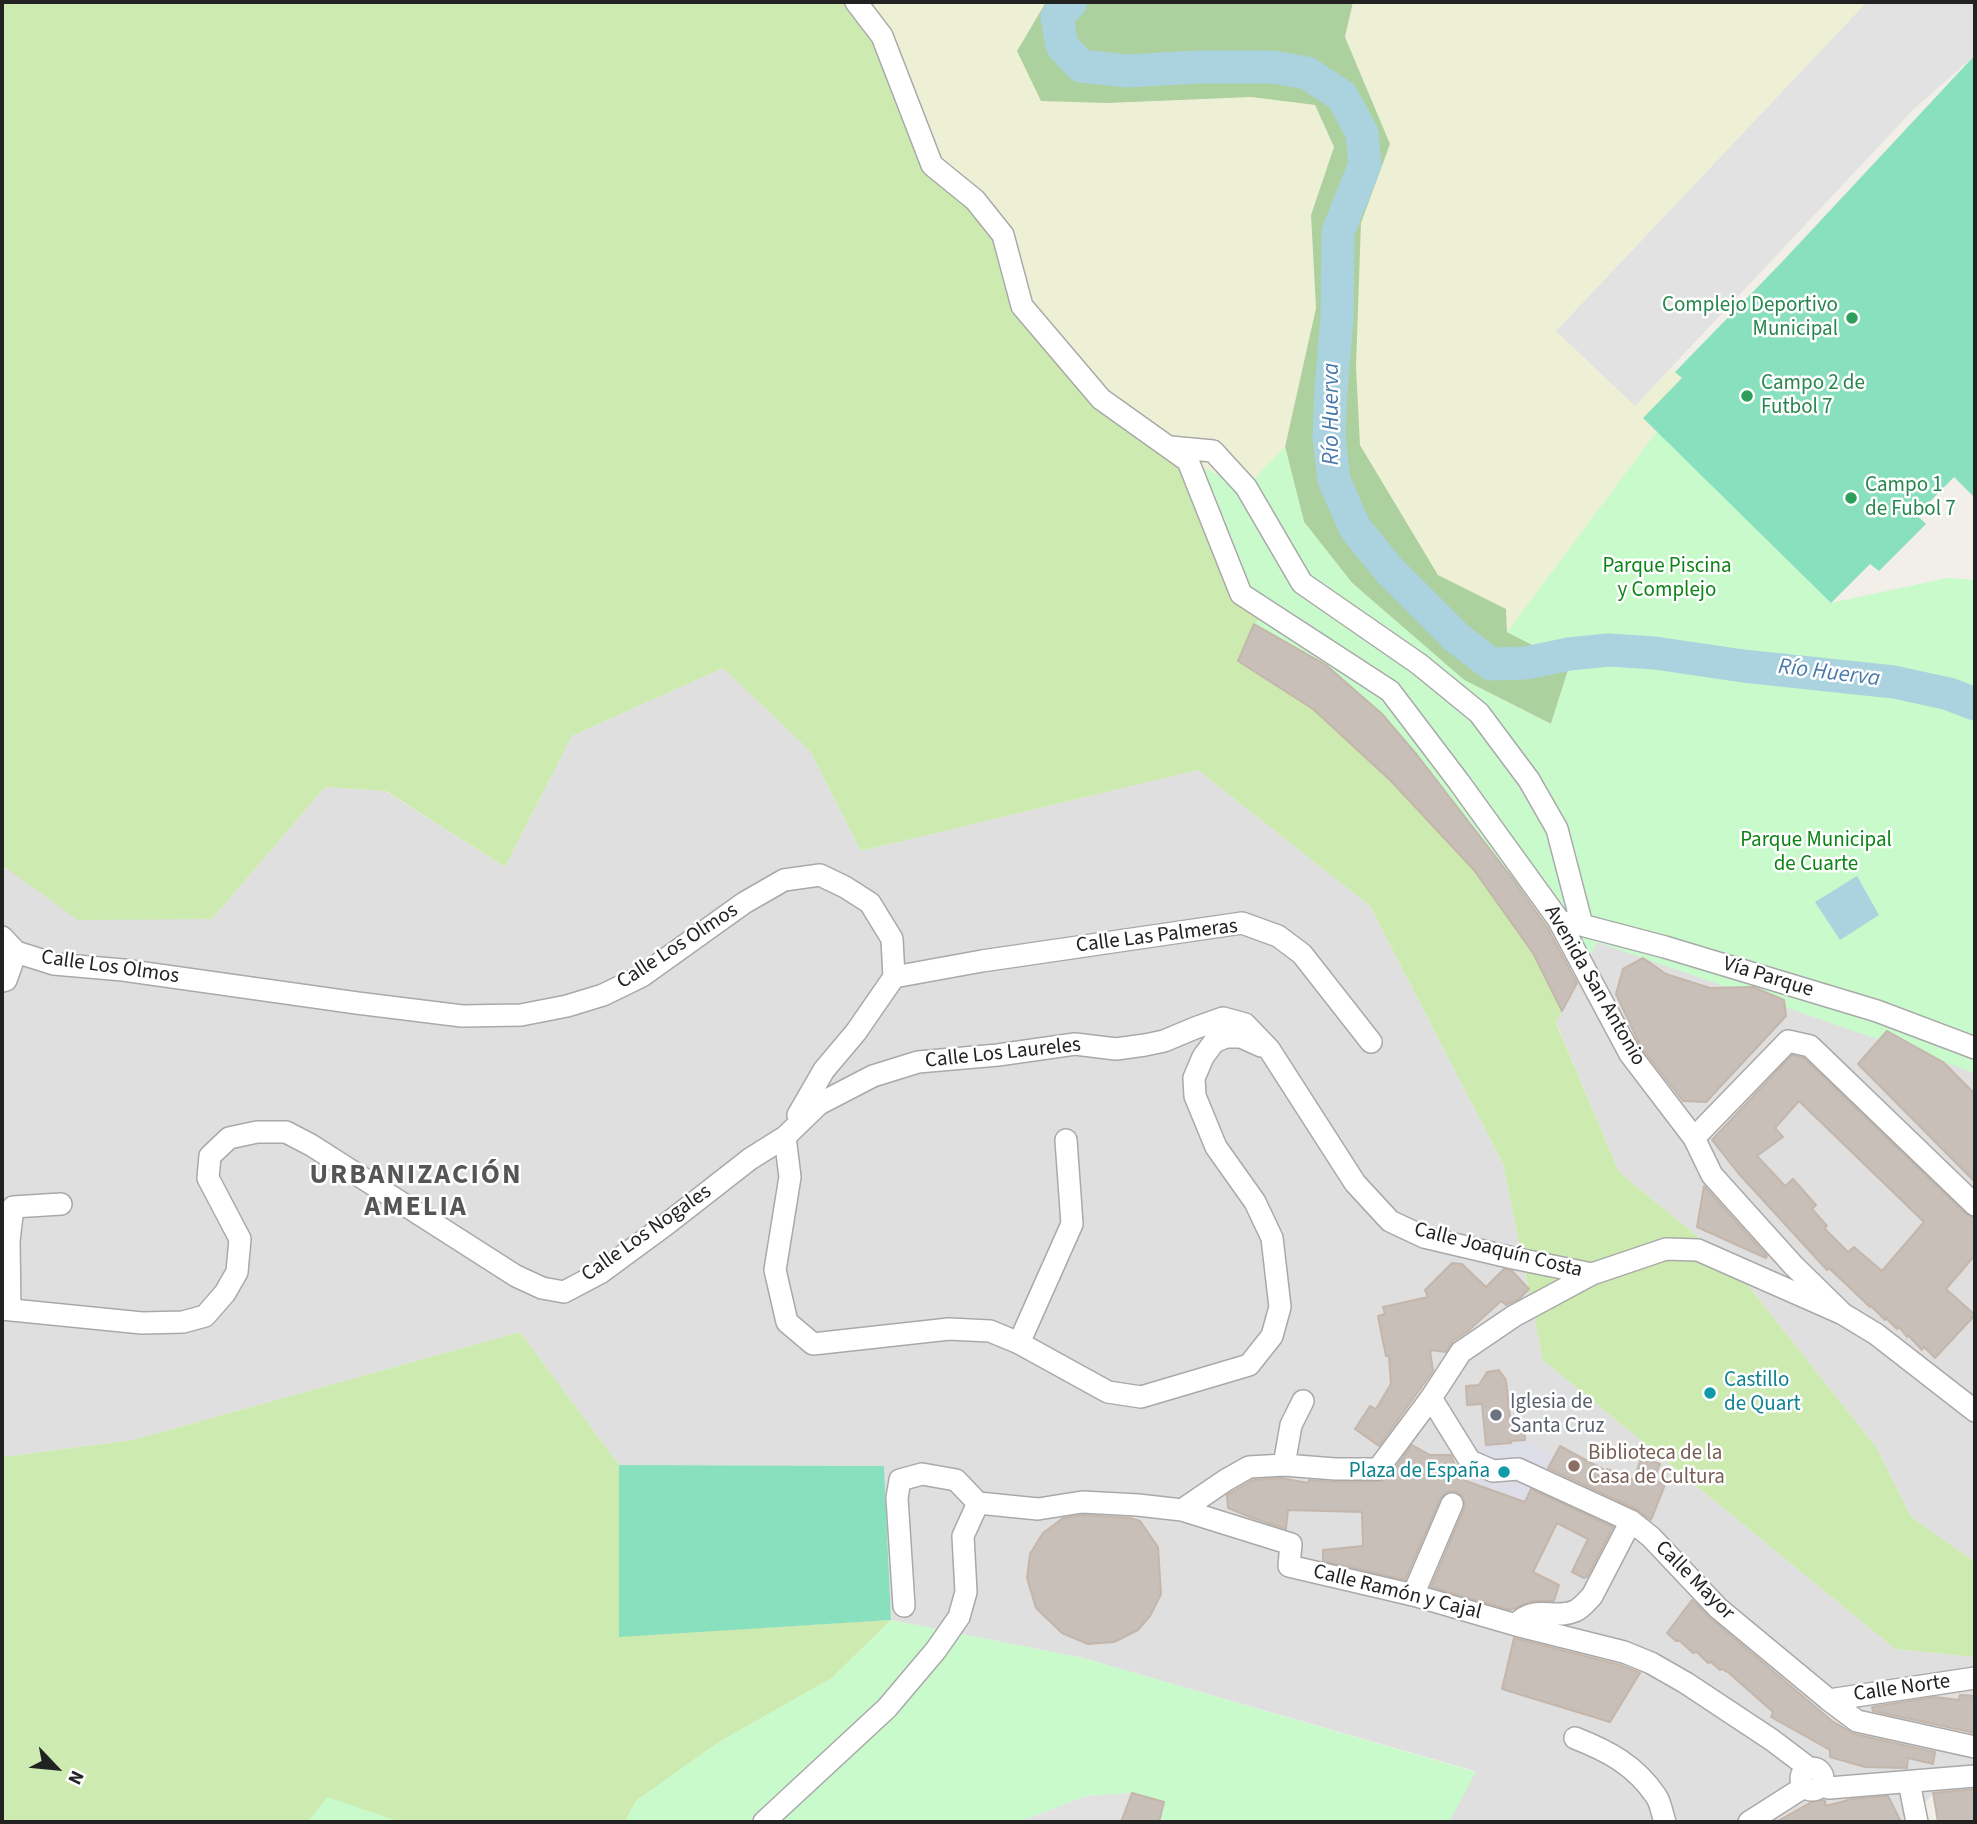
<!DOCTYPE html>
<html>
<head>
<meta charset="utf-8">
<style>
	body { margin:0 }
	#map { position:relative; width:1977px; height:1824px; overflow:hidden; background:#f2efe9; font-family:"Source Sans 3",sans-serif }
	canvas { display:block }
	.frame { position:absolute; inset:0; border:4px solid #222; pointer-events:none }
	.north { position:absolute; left:21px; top:1733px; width:70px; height:70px; -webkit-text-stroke:5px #fff; paint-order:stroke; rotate:116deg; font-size:19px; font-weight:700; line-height:28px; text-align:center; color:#222 }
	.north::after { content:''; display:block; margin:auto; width:24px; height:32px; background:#222; clip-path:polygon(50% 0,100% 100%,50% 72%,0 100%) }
</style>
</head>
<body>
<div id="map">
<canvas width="1977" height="1824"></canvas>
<div class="frame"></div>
<div class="north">N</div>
</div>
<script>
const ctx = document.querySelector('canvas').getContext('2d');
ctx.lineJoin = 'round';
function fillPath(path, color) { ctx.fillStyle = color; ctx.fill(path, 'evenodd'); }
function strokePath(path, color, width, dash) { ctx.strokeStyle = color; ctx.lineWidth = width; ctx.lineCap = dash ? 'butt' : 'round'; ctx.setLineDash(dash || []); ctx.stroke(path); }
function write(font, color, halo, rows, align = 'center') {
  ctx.font = font + ' "Source Sans 3",sans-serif'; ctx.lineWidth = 5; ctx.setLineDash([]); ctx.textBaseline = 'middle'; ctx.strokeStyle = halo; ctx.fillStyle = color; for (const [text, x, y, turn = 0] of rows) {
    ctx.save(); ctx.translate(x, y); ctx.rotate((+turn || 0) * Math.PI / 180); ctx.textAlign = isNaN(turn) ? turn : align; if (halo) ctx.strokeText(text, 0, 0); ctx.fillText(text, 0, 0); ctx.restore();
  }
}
fillPath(new Path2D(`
	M723,668L810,751L861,851L1198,770L1370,906L1503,1164L1543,1360L1895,1649L1975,1657V1786L1933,1793L1925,1803L1929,1822H1449L1475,1771L1083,1658L891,1620L884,1466L619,1465L520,1332L133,1440L2,1457V868L212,919L325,787L385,791L505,867L572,736Z
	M1597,942L1975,1069V1562L1911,1517L1876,1447L1731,1264L1619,1172L1556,1022Z`), '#e0dfdf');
fillPath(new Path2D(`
	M865,2H1046L1017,51L1107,103L1251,97L1315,105L1334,147L1311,215L1316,308L1285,447L1246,487L1188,461L1101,399L932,165Z
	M1353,2H1867L1556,331L1635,406L1671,368L1682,378L1644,418L1657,431L1507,632L1506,609L1438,575L1360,445L1356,367L1361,222L1390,144L1345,37Z`), '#eef0d5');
fillPath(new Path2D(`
	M2,2H865L932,165L1003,235L1022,306L1101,399L1188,461L1267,610L1313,709L1391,781L1474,870L1533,953L1562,1011L1556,1023L1619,1172L1731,1264L1876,1447L1911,1517L1975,1562V1657L1895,1649L1543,1360L1503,1164L1370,906L1198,770L861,851L810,751L723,668L572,736L505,867L386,791L325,787L212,919L78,920L6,868H2Z
	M520,1332L619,1465V1636L891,1620L832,1678L719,1742L636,1801L625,1822H400L328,1798L308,1822H2V1457L133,1440Z`), '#cdebb0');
fillPath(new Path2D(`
	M1046,2H1353L1345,37L1390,144L1361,223L1356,367L1360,445L1438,575L1506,609L1507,632L1570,664L1551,724L1464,680L1352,583L1304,522L1285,447L1316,308L1311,215L1334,147L1315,105L1251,97L1107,103L1041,101L1017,51Z`), '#add19e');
fillPath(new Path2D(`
	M1657,431L1831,603L1947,578L1975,580V1073L1597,942L1581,976L1527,897L1382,714L1325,664L1254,624L1266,610L1241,594L1188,461L1246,487L1285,447L1304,522L1352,583L1464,680L1551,724L1570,664L1507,632Z
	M891,1620L1083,1658L1476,1772L1449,1822H1159L1163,1802L1132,1793L1087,1796L1018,1822H625L636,1801L719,1742L832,1678Z
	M327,1797L400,1822H308Z`), '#c8facc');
fillPath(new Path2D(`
	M1975,55V498L1954,477L1917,515L1926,524L1879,571L1870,564L1831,603L1643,418L1682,378L1675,372L1781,263Z
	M619,1465L884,1466L891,1620L619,1637Z`), '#88e0be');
fillPath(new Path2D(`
	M1867,2H1975V55L1913,110L1635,406L1556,331Z
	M1132,1793L1121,1822H1018L1087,1796Z`), '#e2e2e2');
fillPath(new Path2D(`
	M1525,1440L1554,1458L1540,1486L1534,1484L1525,1502L1457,1478L1470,1461L1486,1445L1510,1444L1511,1441Z`), '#dddde8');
fillPath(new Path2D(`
	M1857,876L1879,915L1840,940L1815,902Z`), '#aad3df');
strokePath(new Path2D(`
	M1071,2L1057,17L1062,46L1081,66L1127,71L1198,67H1273L1307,73L1342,96L1362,133L1365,164L1338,232L1337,318L1331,390L1329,437L1334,480L1355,528L1390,571L1456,637L1491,664L1526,663L1569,654L1608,650L1655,653L1743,666L1894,682L1949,694L1975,704`), '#aad3df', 33);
const building = new Path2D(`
	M1254,624L1326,665L1382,714L1417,755L1512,878L1547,927L1577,983L1562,1011L1533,953L1474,870L1391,781L1313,709L1238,661Z
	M1643,958L1666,974L1710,988L1753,987L1784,1000L1786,1016L1706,1102L1683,1101L1641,1047L1616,994L1623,969Z
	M1887,1031L1943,1062L1975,1094V1182L1858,1064Z
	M1792,1055L1804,1058L1966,1214L1975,1218V1255L1946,1289L1975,1315L1935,1358L1924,1347L1922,1350L1908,1335L1907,1337L1899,1327L1897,1329L1886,1318L1885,1320L1871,1306L1870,1307L1829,1268L1827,1270L1739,1174L1712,1140ZM1799,1101L1924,1222L1882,1271L1854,1247L1848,1252L1824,1228L1827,1226L1812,1209L1816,1205L1793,1179L1785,1186L1757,1156L1783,1137L1775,1128Z
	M1704,1186L1767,1256L1766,1258L1697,1227Z
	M1452,1263L1462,1264L1486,1287L1504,1269L1512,1271L1529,1289L1519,1299L1506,1305L1501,1301L1468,1331L1453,1341L1446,1352L1430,1350L1433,1371L1379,1446L1355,1429L1370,1406L1376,1409L1391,1384L1389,1356H1386L1378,1316L1385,1314L1383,1307L1428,1297L1425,1290Z
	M1499,1370L1506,1380L1511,1427L1524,1425L1525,1440L1511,1441V1443L1486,1445L1482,1404L1467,1405L1466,1386L1479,1385L1487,1372Z
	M1412,1445L1430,1455H1451L1456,1468H1459L1463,1480L1525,1502L1531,1489L1613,1527L1587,1577L1584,1578L1572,1572L1588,1539L1557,1523L1533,1572L1559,1585L1554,1601H1534L1510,1610L1431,1587L1464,1509L1465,1503L1463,1497L1457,1492L1450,1491L1445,1493L1440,1499L1405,1580L1323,1561V1550L1363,1546L1362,1512L1288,1510L1286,1529L1250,1517L1228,1508L1227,1495L1253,1480L1281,1478L1308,1483L1309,1480L1335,1482L1383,1481L1389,1477Z
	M1560,1446L1606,1471L1607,1469L1634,1480L1641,1458L1660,1464L1653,1480L1665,1485L1651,1520L1636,1509L1548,1468Z
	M1083,1515L1130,1518L1140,1521L1158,1547L1161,1594L1150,1616L1138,1630L1114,1642L1088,1644L1062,1633L1036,1608L1027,1578L1030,1554L1043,1533L1063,1518Z
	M1692,1600L1710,1618L1832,1721L1854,1734L1935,1752L1933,1764L1908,1758L1907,1768L1865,1767L1830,1757V1750L1771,1717L1773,1712L1729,1673L1722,1669L1720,1670L1711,1662L1708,1663L1697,1652L1693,1653L1680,1641H1676L1667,1633Z
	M1514,1638L1620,1665L1640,1673L1610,1722L1502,1689Z
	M1960,1695L1975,1696V1733L1873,1711L1872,1707L1935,1697L1959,1700Z
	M1975,1789V1822H1938L1933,1793Z
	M1132,1793L1164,1802L1159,1822H1121Z
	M1888,1796L1901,1822H1776L1817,1799L1825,1801L1826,1806L1852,1799Z`);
fillPath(building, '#c7bfb8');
strokePath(building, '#c4b6ab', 2);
const minor = new Path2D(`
	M856,2L882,36L932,165L975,200L1003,235L1022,306L1101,399L1188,461L1241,594L1390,691L1459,782L1558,919L1630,1054L1694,1138L1712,1175L1793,1265L1843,1314L1876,1334L1975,1411
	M1170,447L1213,451L1246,487L1302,583L1419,664L1479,713L1529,780L1557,829L1582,925
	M1570,922L1665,947L1877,1011L1975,1048
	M2,937L16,952L54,964L123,970L357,1003L462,1016L521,1015L567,1006L603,995L642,976L744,903L784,880L820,875L845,887L870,903L892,939L894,977L856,1032L824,1070L798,1115
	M894,977L982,961L1242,923L1278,936L1302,954L1371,1042
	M2,981L6,980L16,952
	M785,1137L790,1177L775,1270L787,1322L813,1344L949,1329L990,1331L1019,1343L1108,1392L1141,1397L1249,1365L1272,1336L1280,1307L1272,1238L1255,1202L1216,1147L1195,1096L1194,1078L1203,1057L1214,1042L1226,1037H1241L1261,1046
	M1694,1138L1788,1041L1810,1046L1975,1205
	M2,1309L142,1323L183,1322L205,1316L225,1293L237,1272L240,1239L208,1178L210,1156L229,1138L257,1132H286L311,1145L516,1276L542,1288L564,1292L600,1273L668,1223L750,1159L785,1137L819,1104L873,1076L918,1062L998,1055L1075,1044L1116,1049L1145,1045L1164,1041L1195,1028L1223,1018L1245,1024L1269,1049L1355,1183L1390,1221L1424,1237L1513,1258L1592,1274L1666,1249L1698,1250L1843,1314
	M10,1310L9,1241L13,1207L61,1204
	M1019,1343L1072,1224L1066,1140
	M1431,1398L1470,1461L1493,1471L1518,1469L1631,1521L1651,1537L1718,1608L1829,1700L1857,1721L1975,1747
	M1284,1465L1291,1425L1303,1401
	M978,1503L1038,1509L1082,1502L1138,1505L1182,1510L1291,1544L1289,1566L1413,1595L1516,1625L1624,1652L1651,1663L1686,1683L1772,1740L1809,1768
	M1182,1510L1226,1480L1249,1467L1284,1465L1335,1469H1378L1431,1398L1461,1352L1514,1316L1592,1274
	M1413,1595L1452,1504
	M904,1606L897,1498L900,1480L922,1474L956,1480L978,1503
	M1516,1625C1532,1604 1555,1620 1575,1611C1582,1608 1587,1601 1592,1596L1631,1521
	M1829,1700L1975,1678
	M1575,1738C1608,1751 1635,1765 1656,1796C1661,1803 1662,1814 1665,1822
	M1801 1779a11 11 0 1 1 22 0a11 11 0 1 1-22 0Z
	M1909,1782L1917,1822
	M1820,1786L1829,1788L1975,1776
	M764,1822L887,1708L936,1650L959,1617L966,1592L963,1536L978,1503
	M1749,1822L1804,1787`);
strokePath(minor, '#a9a9a9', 24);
strokePath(minor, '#fff', 21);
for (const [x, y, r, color] of [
	[1852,318,7,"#2e9e5b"],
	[1747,396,7,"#2e9e5b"],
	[1851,498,7,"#2e9e5b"],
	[1710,1393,7,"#0f9aa8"],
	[1496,1415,7,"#6b7280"],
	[1574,1466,7,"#8d6e63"],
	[1504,1472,7,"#0f9aa8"]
]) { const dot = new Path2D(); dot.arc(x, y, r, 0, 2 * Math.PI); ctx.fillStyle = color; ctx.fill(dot); strokePath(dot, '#fff', 2.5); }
write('21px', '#27864d', '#fff', [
	["Complejo Deportivo",1838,306,"right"],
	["Municipal",1838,330,"right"],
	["Campo 2 de",1761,384],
	["Futbol 7",1761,408],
	["Campo 1",1865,486],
	["de Fubol 7",1865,510]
], 'left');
write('21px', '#0c8416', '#fff', [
	["Parque Piscina",1667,567],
	["y Complejo",1667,591],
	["Parque Municipal",1816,841],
	["de Cuarte",1816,865]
]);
write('21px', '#222', '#fff', [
	["Calle Las Palmeras",1157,937,-7],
	["Calle Los Olmos",678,947,-33],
	["Calle Los Olmos",110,968,8],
	["Vía Parque",1768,978,17],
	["Avenida San Antonio",1594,986,60],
	["Calle Los Laureles",1003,1054,-6],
	["Calle Los Nogales",647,1234,-35],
	["Calle Joaquín Costa",1498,1251,14],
	["Calle Mayor",1694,1581,45],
	["Calle Ramón y Cajal",1397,1593,14],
	["Calle Norte",1902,1689,-8]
]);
write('21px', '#0d838f', '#fff', [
	["Castillo",1724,1381],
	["de Quart",1724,1405],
	["Plaza de España",1490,1472,"right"]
], 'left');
write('21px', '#5b616d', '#fff', [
	["Iglesia de",1510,1403],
	["Santa Cruz",1510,1427]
], 'left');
write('21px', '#785e54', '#fff', [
	["Biblioteca de la",1588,1454],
	["Casa de Cultura",1588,1478]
], 'left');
write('italic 23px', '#4a7aab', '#fff', [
	["Río Huerva",1333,414,-90],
	["Río Huerva",1829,674,7]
]);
ctx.letterSpacing = '2px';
write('bold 28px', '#555', '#fff', [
	["URBANIZACIÓN",416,1177],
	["AMELIA",416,1209]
]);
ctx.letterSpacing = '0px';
</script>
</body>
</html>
